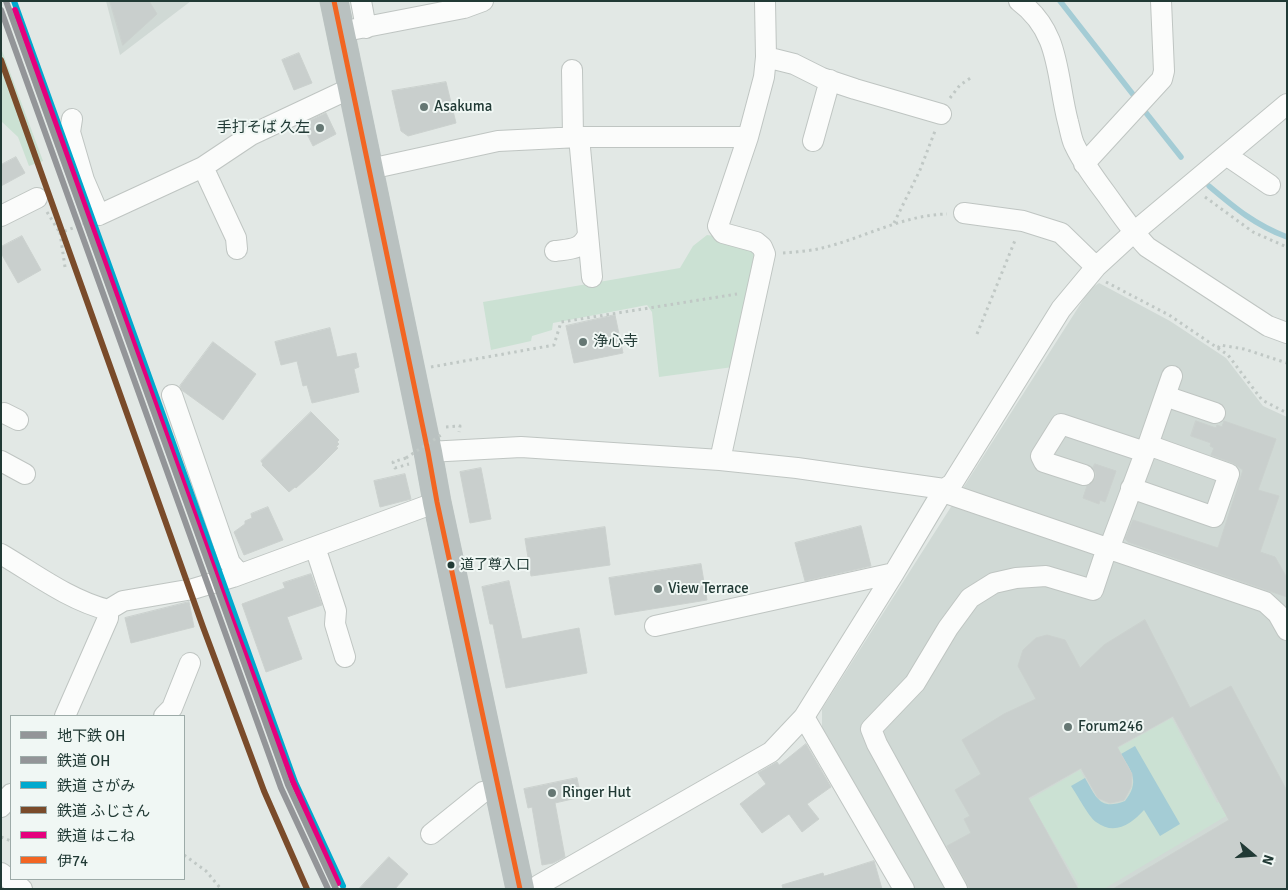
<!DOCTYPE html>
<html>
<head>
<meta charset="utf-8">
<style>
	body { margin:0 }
	#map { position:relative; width:1288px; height:890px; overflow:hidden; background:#e2e8e5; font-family:Signika,"Noto Sans JP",sans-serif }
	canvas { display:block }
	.frame { position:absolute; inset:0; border:2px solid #213a35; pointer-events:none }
	.legend { position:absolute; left:10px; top:715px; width:175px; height:165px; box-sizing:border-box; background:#f0f7f4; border:1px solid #9daba8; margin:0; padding:6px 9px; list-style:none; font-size:15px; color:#213a35 }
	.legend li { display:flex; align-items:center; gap:10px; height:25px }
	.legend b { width:25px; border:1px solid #9daba8 }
	.north { position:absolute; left:1228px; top:830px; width:50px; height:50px; -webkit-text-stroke:4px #f0f7f4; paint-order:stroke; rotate:108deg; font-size:14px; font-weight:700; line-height:20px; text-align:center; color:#213a35 }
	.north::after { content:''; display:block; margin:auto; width:18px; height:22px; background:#213a35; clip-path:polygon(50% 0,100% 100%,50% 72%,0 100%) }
</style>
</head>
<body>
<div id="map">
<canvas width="1288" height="890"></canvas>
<div class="frame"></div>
<ul class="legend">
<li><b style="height:6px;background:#939598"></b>地下鉄 OH</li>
<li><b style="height:6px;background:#939598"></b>鉄道 OH</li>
<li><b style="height:6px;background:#00a9ce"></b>鉄道 さがみ</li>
<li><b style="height:6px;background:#7a4b2a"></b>鉄道 ふじさん</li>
<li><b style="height:6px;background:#e5007d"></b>鉄道 はこね</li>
<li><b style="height:6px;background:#f26522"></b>伊74</li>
</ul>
<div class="north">N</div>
</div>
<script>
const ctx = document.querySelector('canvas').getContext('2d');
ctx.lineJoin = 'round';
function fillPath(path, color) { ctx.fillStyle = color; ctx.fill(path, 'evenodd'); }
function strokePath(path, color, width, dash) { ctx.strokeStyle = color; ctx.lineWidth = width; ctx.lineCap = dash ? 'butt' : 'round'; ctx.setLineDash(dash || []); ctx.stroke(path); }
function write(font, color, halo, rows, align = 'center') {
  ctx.font = font + ' Signika,"Noto Sans JP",sans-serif'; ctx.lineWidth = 4; ctx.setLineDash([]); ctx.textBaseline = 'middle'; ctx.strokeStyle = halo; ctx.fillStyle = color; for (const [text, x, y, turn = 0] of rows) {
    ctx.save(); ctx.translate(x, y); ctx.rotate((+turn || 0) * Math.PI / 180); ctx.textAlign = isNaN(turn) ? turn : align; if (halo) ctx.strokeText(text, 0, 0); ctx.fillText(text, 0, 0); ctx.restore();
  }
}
fillPath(new Path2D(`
	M106,1H191L120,55Z
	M1099,283L1170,321L1226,358L1263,406L1287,417V889H912L822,727V709L1090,289Z`), '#d0d9d5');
fillPath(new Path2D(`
	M1,48L43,161L29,166L18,137L1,121Z
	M707,235L746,240L755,250L733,367L659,377L652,312L647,305L553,323L552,330L532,336L531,341L491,350L483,302L680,268L693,246Z
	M1172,718L1217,803L1251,784L1258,797L1104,889H1073L1079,885L1029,800L1080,770C1092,791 1097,812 1125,801C1141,779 1130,768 1118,748Z`), '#cbe1d3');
fillPath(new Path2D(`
	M1135,746L1180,824L1160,836L1144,810C1131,824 1115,836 1096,822C1088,816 1078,796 1071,786L1085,778C1096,797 1100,811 1125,801C1140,782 1132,772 1121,754Z`), '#a4ccd5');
strokePath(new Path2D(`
	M1060,1L1135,97
	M1143,109L1181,157
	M1209,186C1235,208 1255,225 1287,237`), '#a4ccd5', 5.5);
const building = new Path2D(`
	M110,1H149L157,14L123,45Z
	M299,53L312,83L294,90L282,60Z
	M446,82L456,123L408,136L401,131L392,91Z
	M326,113L336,134L313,146L302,124Z
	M16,157L25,173L1,186V165Z
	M22,236L41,270L18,283L1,253V247Z
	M615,315L623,353L574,363L566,326Z
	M330,328L337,357L356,353L359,367L354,369L359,392L312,403L307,385L303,386L297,361L281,365L275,342Z
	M213,342L256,374L223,420L183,391L180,386Z
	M311,412L339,440L337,442L339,444L336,447L338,448L316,470L296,488L295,487L289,492L262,465L263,464L261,461Z
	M1196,421L1216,428L1217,425L1222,427L1224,421L1276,439L1258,490L1279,496L1260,552L1275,557L1287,578V597L1128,542L1125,539L1133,520L1218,548L1243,470L1233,463L1211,455L1214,448L1210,446L1211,443L1191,436Z
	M1095,464L1116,471L1105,502L1100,500L1099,504L1083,498L1087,486L1092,483L1095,479L1096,473L1093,468Z
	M481,468L491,519L470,523L460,472Z
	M405,474L411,499L380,507L374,481Z
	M268,507L283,540L244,555L234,532L245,524V521L252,518L251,514Z
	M861,526L871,566L805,581L795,543Z
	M605,527L610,565L531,576L525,539Z
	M701,564L707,600L615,615L609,578Z
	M311,574L322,605L287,617L302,659L266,672L242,604L285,588L283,583Z
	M509,581L522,639L579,628L587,673L506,688L493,624H490L482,587Z
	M189,602L194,627L131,643L125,618Z
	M1145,620L1190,708L1231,686L1287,791V889H1113L1229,820L1173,716L1117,747L1132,774L1131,787L1124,800L1110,803L1098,798L1081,768L1028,798L1078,889H970L947,846L971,833L964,819L970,816L955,790L981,774L962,740L1004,714L1036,699L1018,666L1023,650L1036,638L1047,635L1065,640L1080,668L1104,645Z
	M806,744L831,787L807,804L819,819L802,832L789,814L762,833L740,804L766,784L758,773L777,762L779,765Z
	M577,778L581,797L555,803L565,857L553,863L542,865L532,807L528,808L524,789Z
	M389,857L408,874L395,889H359Z
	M874,861L882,889H783L782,885L823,873L824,876Z`);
fillPath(building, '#c9cfcd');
strokePath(building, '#cbd1ce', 1);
const minor = new Path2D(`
	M361,1L366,28
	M1019,1C1061,32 1056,76 1068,122C1070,129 1071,137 1074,144C1083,163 1095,179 1107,195C1120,213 1132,231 1147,247L1268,326L1287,333
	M340,32L464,8L483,1
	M766,57L794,64L822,78L855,89L941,114
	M572,70L573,137
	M72,119L70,132L84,180L99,215L203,167L251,135L351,88
	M813,141L830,80
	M1226,155L1270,185
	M1084,164L1162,79L1164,71L1161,1
	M203,167L236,238L237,249
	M370,169L498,141L579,137H748L764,77L766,57L765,2
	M964,213L1023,221L1061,233L1096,267
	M1,216L37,198
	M588,234L592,277
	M555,251C570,249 582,250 588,234L579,137
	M172,395L230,563L240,574
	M1165,396L1172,376
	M4,413L18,420
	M1148,445L1165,396L1215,413
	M428,452L521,447L720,460L797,468L944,489L952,484L1061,309L1096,267L1133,233L1287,104
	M720,460L765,254L762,247L756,242L723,233L718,226L748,137
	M1,461L25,474
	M1084,475L1044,462L1041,456L1061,424L1145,452
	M943,492L1265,602L1278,614L1287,630
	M315,547L336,611L335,624L345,657
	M1109,549L1148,445L1229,474L1214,517L1131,488
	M1,554C35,574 69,600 108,610L123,601L193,589L233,577L437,502
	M655,626L894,573
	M65,716L108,618V610
	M164,716L172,708L190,663
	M804,717L904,889
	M1,807L11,794
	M431,834L483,792L498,790
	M1,873L22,889
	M535,889L539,885L771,752L804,717L894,573L944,489
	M957,889L877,744L871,729L915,683L948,628L970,598L994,583L1016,578L1046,576L1093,590L1107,548`);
const highway = new Path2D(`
	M334,1L428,452L437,502L520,889`);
strokePath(minor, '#bfc5c2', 22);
strokePath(highway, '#bcc4c2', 29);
strokePath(new Path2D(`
	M950,98L960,85L972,77
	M1205,197L1253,232L1287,247
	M47,212L60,233
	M894,223L920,170L935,131
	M783,253C796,252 810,251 822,248C864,238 903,215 947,214
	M65,267L60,233L83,224
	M1106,282L1169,315L1228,355L1262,400L1287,413
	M977,334L1016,238
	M1218,348L1220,345L1244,349L1287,363
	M431,367L554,345L561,322L737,294
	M446,427L460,426L459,432
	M406,458L393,462L395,468L409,464
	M1,837L11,841
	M184,855L206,871L221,889`), '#c0c8c5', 3, [2.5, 4]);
strokePath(minor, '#fbfcfb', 20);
strokePath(highway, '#b9c1c0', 28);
strokePath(new Path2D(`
	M406,458L444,433`), '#c0c8c5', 3, [2.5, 4]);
strokePath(new Path2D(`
	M334,1L428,452L437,502L520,889`), '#f26522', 5);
strokePath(new Path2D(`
	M1,10L281,788L328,889`), '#939598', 6);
strokePath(new Path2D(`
	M14,1L295,782L343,886`), '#00a9ce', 6);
strokePath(new Path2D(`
	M1,60L203,627L264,791L307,889`), '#7a4b2a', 6);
strokePath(new Path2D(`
	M15,10L231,617L292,780L338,883`), '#e5007d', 6);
strokePath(new Path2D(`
	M6,1L288,785L336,889`), '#939598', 6);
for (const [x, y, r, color] of [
	[424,107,5,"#657773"],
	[320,128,5,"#657773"],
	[583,342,5,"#657773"],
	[451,565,4.5,"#213a35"],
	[658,589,5,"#657773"],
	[1068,727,5,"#657773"],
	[552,793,5,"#657773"]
]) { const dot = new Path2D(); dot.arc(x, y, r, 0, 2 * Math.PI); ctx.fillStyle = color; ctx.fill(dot); strokePath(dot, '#f0f7f4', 2); }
write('14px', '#213a35', '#f0f7f4', [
	["道了尊入口",460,565]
], 'left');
write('15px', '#213a35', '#f0f7f4', [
	["Asakuma",434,107],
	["手打そば 久左",310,128,"right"],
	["浄心寺",593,342],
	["View Terrace",668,589],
	["Forum246",1078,727],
	["Ringer Hut",562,793]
], 'left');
</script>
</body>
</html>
